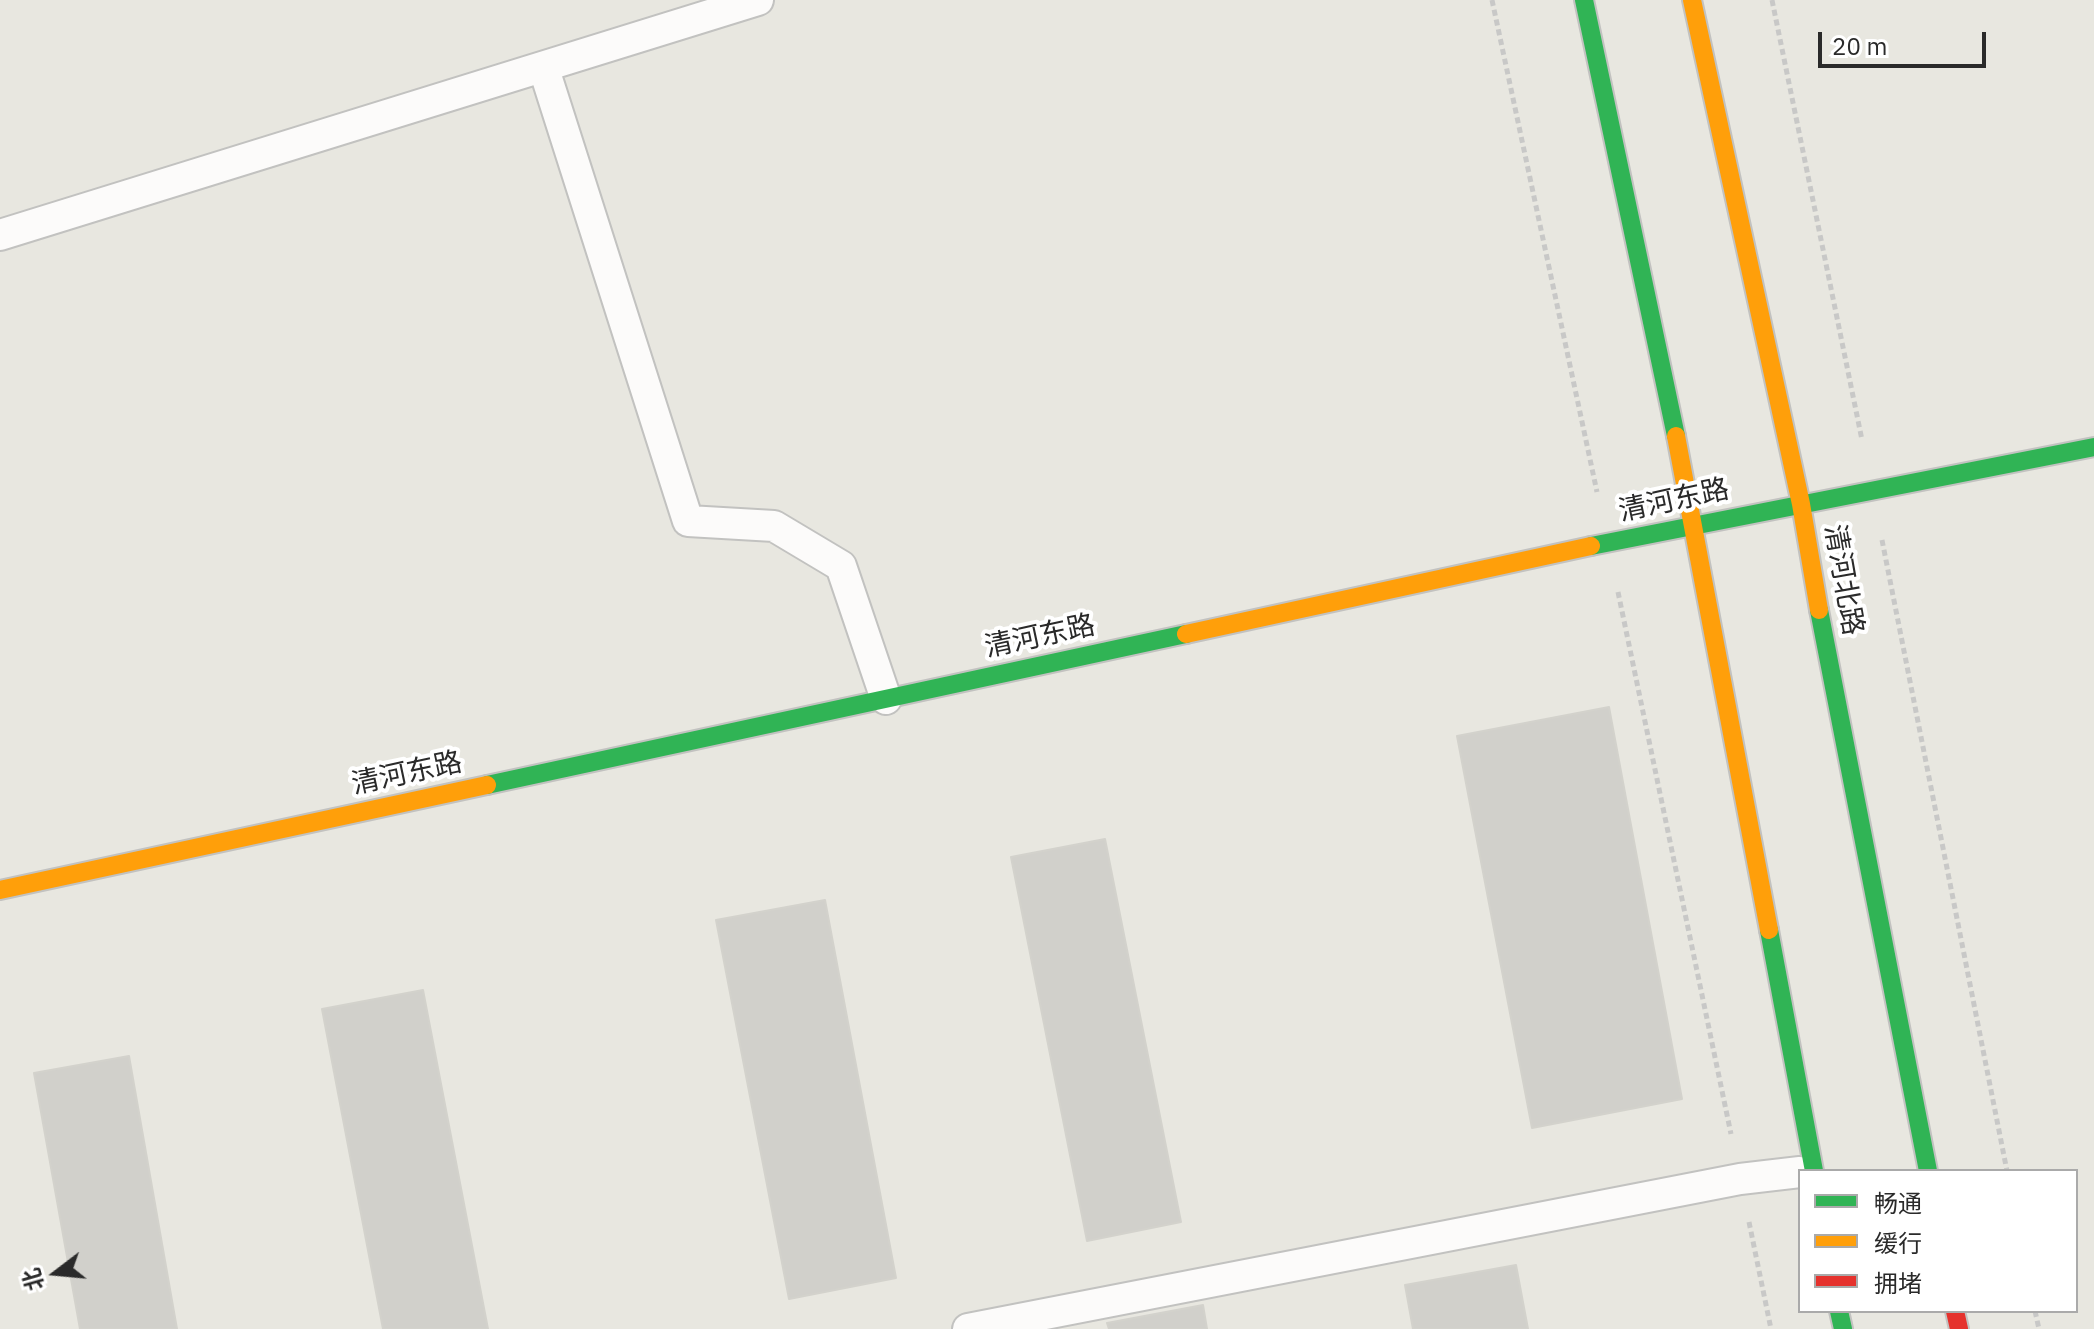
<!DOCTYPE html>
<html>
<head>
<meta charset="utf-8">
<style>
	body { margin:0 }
	#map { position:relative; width:2094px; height:1329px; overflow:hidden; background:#e8e7e0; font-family:"IBM Plex Sans","Noto Sans SC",sans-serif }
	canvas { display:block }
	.legend { position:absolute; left:1798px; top:1169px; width:280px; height:144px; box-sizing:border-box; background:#fff; border:2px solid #aaa; margin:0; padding:10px 14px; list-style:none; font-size:24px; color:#2a2a2a }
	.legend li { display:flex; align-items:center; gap:16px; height:40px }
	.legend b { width:40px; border:2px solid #aaa }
	.north { position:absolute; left:16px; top:1233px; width:80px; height:80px; -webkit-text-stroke:6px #fff; paint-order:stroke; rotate:254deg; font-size:22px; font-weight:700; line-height:32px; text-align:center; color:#2a2a2a }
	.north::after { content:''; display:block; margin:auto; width:28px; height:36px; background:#2a2a2a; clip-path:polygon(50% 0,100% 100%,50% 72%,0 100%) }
	.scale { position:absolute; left:1818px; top:32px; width:168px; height:36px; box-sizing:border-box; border:4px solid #2a2a2a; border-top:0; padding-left:10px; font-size:24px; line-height:28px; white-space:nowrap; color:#2a2a2a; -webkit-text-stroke:6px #fff; paint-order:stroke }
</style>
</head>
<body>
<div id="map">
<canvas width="2094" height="1329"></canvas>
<ul class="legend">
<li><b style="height:10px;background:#30b455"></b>畅通</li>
<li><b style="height:10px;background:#ff9f0a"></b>缓行</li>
<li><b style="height:10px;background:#e5322d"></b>拥堵</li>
</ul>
<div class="north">北</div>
<div class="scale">20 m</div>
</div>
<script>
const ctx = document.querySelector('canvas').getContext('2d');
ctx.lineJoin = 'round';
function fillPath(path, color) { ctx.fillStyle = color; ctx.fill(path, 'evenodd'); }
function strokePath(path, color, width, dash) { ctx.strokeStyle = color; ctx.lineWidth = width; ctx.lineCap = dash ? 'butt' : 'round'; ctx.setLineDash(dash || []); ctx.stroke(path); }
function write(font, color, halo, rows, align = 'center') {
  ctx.font = font + ' "IBM Plex Sans","Noto Sans SC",sans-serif'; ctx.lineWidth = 8; ctx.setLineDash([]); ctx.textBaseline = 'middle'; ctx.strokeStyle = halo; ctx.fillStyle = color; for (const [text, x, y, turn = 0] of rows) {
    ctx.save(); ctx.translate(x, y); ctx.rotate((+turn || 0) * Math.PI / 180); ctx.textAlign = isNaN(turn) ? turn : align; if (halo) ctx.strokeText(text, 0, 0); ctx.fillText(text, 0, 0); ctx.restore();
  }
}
const building = new Path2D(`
	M1609,707L1682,1099L1532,1128L1457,736Z
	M1105,839L1181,1222L1087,1241L1011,857Z
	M825,900L896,1278L789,1299L716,920Z
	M423,990L488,1329H383L322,1009Z
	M129,1056L177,1329H80L34,1073Z
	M1516,1265L1528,1329H1413L1405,1285Z
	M1203,1305L1207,1329H1109L1107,1323Z`);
fillPath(building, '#d1d0cb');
strokePath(building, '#d3d2cc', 2);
const lane = new Path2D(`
	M544,69L688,521L774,526L841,566L886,699
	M0,235L758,0
	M968,1329L1740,1179L1800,1172`);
const fast = new Path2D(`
	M1584,0L1676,436
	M1591,546L2094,447
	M1819,610L1928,1171
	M487,785L1186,634
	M1769,930L1814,1171
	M1839,1311L1843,1329`);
const slow = new Path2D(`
	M1692,0L1801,504L1819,610
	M1676,436L1769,930
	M1186,634L1591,546
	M0,890L487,785`);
const jam = new Path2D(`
	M1955,1311L1959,1329`);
strokePath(lane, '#c2c2c0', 34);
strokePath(fast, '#c2c2c0', 22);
strokePath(slow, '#c2c2c0', 22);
strokePath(jam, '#c2c2c0', 22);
strokePath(new Path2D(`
	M1492,0L1597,492
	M1772,0L1862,440
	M1882,540L2007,1171
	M1618,592L1731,1134
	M1749,1222L1771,1329
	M2035,1311L2039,1329`), '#c8c8c7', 5, [6, 4]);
strokePath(lane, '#fcfbfa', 30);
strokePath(fast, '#30b455', 18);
strokePath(slow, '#ff9f0a', 18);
strokePath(jam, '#e5322d', 18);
write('28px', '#2a2a2a', '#fff', [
	["清河东路",1674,501,-12],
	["清河北路",1843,580,80],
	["清河东路",1040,637,-12],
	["清河东路",407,774,-12]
]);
</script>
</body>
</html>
